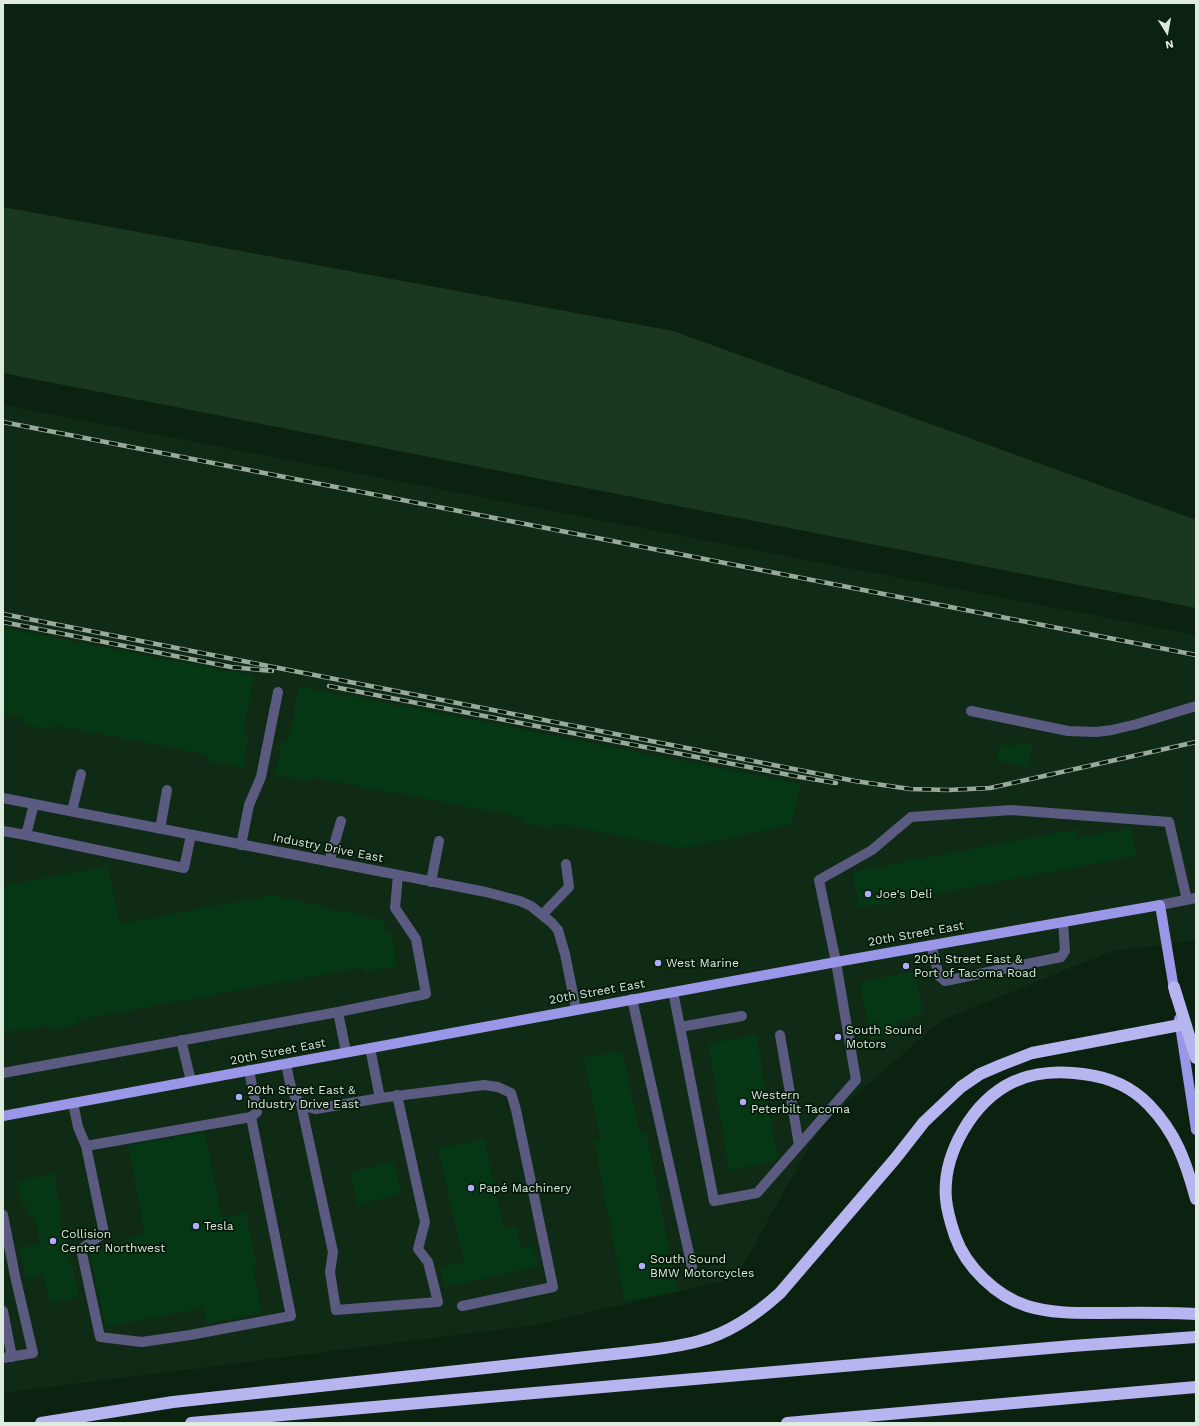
<!DOCTYPE html>
<html>
<head>
<meta charset="utf-8">
<style>
	body { margin:0 }
	#map { position:relative; width:1199px; height:1426px; overflow:hidden; background:#0c2210; font-family:"Work Sans",sans-serif }
	canvas { display:block }
	.frame { position:absolute; inset:0; border:4px solid #ddeade; pointer-events:none }
	.north { position:absolute; left:1147px; top:12px; width:40px; height:40px; -webkit-text-stroke:3px #041808; paint-order:stroke; rotate:169deg; font-size:11px; font-weight:700; line-height:16px; text-align:center; color:#ddeade }
	.north::after { content:''; display:block; margin:auto; width:14px; height:18px; background:#ddeade; clip-path:polygon(50% 0,100% 100%,50% 72%,0 100%) }
</style>
</head>
<body>
<div id="map">
<canvas width="1199" height="1426"></canvas>
<div class="frame"></div>
<div class="north">N</div>
</div>
<script>
const ctx = document.querySelector('canvas').getContext('2d');
ctx.lineJoin = 'round';
function fillPath(path, color) { ctx.fillStyle = color; ctx.fill(path, 'evenodd'); }
function strokePath(path, color, width, dash) { ctx.strokeStyle = color; ctx.lineWidth = width; ctx.lineCap = dash ? 'butt' : 'round'; ctx.setLineDash(dash || []); ctx.stroke(path); }
function write(font, color, halo, rows, align = 'center') {
  ctx.font = font + ' "Work Sans",sans-serif'; ctx.lineWidth = 3.5; ctx.setLineDash([]); ctx.textBaseline = 'middle'; ctx.strokeStyle = halo; ctx.fillStyle = color; for (const [text, x, y, turn = 0] of rows) {
    ctx.save(); ctx.translate(x, y); ctx.rotate((+turn || 0) * Math.PI / 180); ctx.textAlign = isNaN(turn) ? turn : align; if (halo) ctx.strokeText(text, 0, 0); ctx.fillText(text, 0, 0); ctx.restore();
  }
}
fillPath(new Path2D(`
	M3,405L1196,635V940L1110,952L942,1020L821,1125L736,1278L536,1325L3,1393Z`), '#0f2b15');
fillPath(new Path2D(`
	M3,207L673,331L1196,520V608L3,373Z`), '#1a3720');
fillPath(new Path2D(`
	M3,628L254,676L243,733L248,734L244,768L208,762L209,755L53,725L52,730L22,725L23,719L3,715Z
	M299,686L801,784L791,825L682,848L554,823L553,828L524,823L526,818L311,777L310,781L275,775L282,740L287,742Z
	M1016,742L1032,745L1028,767L997,761L1000,744L1015,747Z
	M1131,828L1136,856L859,908L852,872L1077,829L1079,838Z
	M108,866L119,924L274,895L384,921L386,933L391,932L397,966L364,972L363,967L77,1020L78,1025L49,1030V1025L3,1033V886Z
	M915,971L923,1013L897,1023L898,1031L871,1042L860,982Z
	M756,1035L778,1159L777,1161L729,1170L708,1043Z
	M622,1051L640,1133L646,1132L677,1291L625,1301L594,1142L601,1141L584,1058Z
	M205,1132L222,1218L246,1213L257,1268H253L262,1313L207,1324L203,1308L105,1327L90,1252L124,1245L123,1239L145,1234L128,1145Z
	M484,1139L504,1229L516,1226L521,1248L533,1245L538,1266L445,1287L440,1267L464,1262L438,1149Z
	M394,1162L401,1194L357,1204L350,1172Z
	M54,1173L61,1211L58,1212L64,1238L66,1237L79,1297L50,1303L44,1274L26,1278L20,1248L40,1244L35,1217L29,1218L26,1204L22,1205L17,1181Z`), '#063715');
strokePath(new Path2D(`
	M971,711L1068,731L1096,732L1112,730L1137,724L1196,706
	M3,798L486,892L520,901L531,906L552,923L558,930L565,954L576,1009
	M72,811L81,774
	M160,829L167,790
	M3,831L26,835L34,804
	M26,835L184,868L191,835
	M241,845L249,805L261,777L278,692
	M329,862L341,821
	M431,882L439,841
	M1160,905L1196,898
	M542,915L569,887L566,864
	M931,945L939,976L945,981L1061,957L1065,951L1063,922
	M673,992L680,1027L742,1016
	M632,999L692,1267
	M338,1012L346,1052
	M680,1027L714,1201L757,1193L856,1080L836,962L819,880L872,850L911,817L1011,810L1169,822L1187,900
	M780,1035L799,1145
	M181,1040L191,1081
	M370,1048L380,1098L484,1085L498,1087L511,1093L516,1110L553,1287L462,1306
	M286,1064C291,1086 290,1104 316,1109L380,1098
	M3,1073L338,1012L426,994L416,939L395,908L398,875
	M73,1103L78,1127L86,1146L104,1233L81,1249L100,1337L142,1342L190,1335L291,1316L251,1117
	M301,1104L333,1252L330,1272L336,1310L438,1302L428,1262L418,1249L425,1222L397,1095
	M86,1146L251,1117L257,1112L249,1070
	M3,1215L15,1276L33,1353L3,1358
	M3,1311L12,1357`), '#5b5a80', 10);
strokePath(new Path2D(`
	M1179,1019L1196,1130
	M3,1116L836,962L1160,905L1175,995`), '#9a97e8', 10);
strokePath(new Path2D(`
	M1174,987L1196,1058
	M1196,1199C1186,1162 1176,1133 1149,1105C1131,1086 1108,1077 1083,1074C1061,1071 1034,1072 1013,1082C973,1101 942,1154 946,1199C947,1211 951,1224 955,1236C966,1267 996,1296 1027,1306C1050,1313 1073,1313 1097,1313C1130,1313 1163,1312 1196,1314
	M41,1423L173,1402L623,1353C648,1350 674,1348 699,1341C729,1333 757,1314 780,1293L895,1159L924,1122L961,1087L980,1074L1001,1065L1032,1053L1180,1025
	M191,1423L1072,1346L1196,1337
	M787,1423L1196,1387`), '#b6b5f0', 12);
const rail = new Path2D(`
	M3,422L1196,655
	M3,614L855,781L910,789L948,790L990,788L1196,742
	M3,622L231,667L272,671
	M329,686L800,777L836,783`);
strokePath(rail, '#99a99b', 4.5);
strokePath(rail, '#041808', 3, [9]);
for (const [x, y, r, color] of [
	[868,894,4,"#b0aefa"],
	[658,963,4,"#b0aefa"],
	[906,966,4,"#b0aefa"],
	[838,1037,4,"#b0aefa"],
	[239,1097,4,"#b0aefa"],
	[743,1102,4,"#b0aefa"],
	[471,1188,4,"#b0aefa"],
	[196,1226,4,"#b0aefa"],
	[53,1241,4,"#b0aefa"],
	[642,1266,4,"#b0aefa"]
]) { const dot = new Path2D(); dot.arc(x, y, r, 0, 2 * Math.PI); ctx.fillStyle = color; ctx.fill(dot); strokePath(dot, '#041808', 1.5); }
write('12px', '#ddeade', '#041808', [
	["Industry Drive East",328,848,11],
	["20th Street East",916,934,-10],
	["20th Street East",597,992,-10],
	["20th Street East",278,1052,-11]
]);
write('12px', '#ddeade', '#041808', [
	["Joe's Deli",876,894],
	["20th Street East &",914,959],
	["Port of Tacoma Road",914,973],
	["West Marine",666,963],
	["South Sound",846,1030],
	["Motors",846,1044],
	["20th Street East &",247,1090],
	["Industry Drive East",247,1104],
	["Western",751,1095],
	["Peterbilt Tacoma",751,1109],
	["Papé Machinery",479,1188],
	["Tesla",204,1226],
	["Collision",61,1234],
	["Center Northwest",61,1248],
	["South Sound",650,1259],
	["BMW Motorcycles",650,1273]
], 'left');
</script>
</body>
</html>
